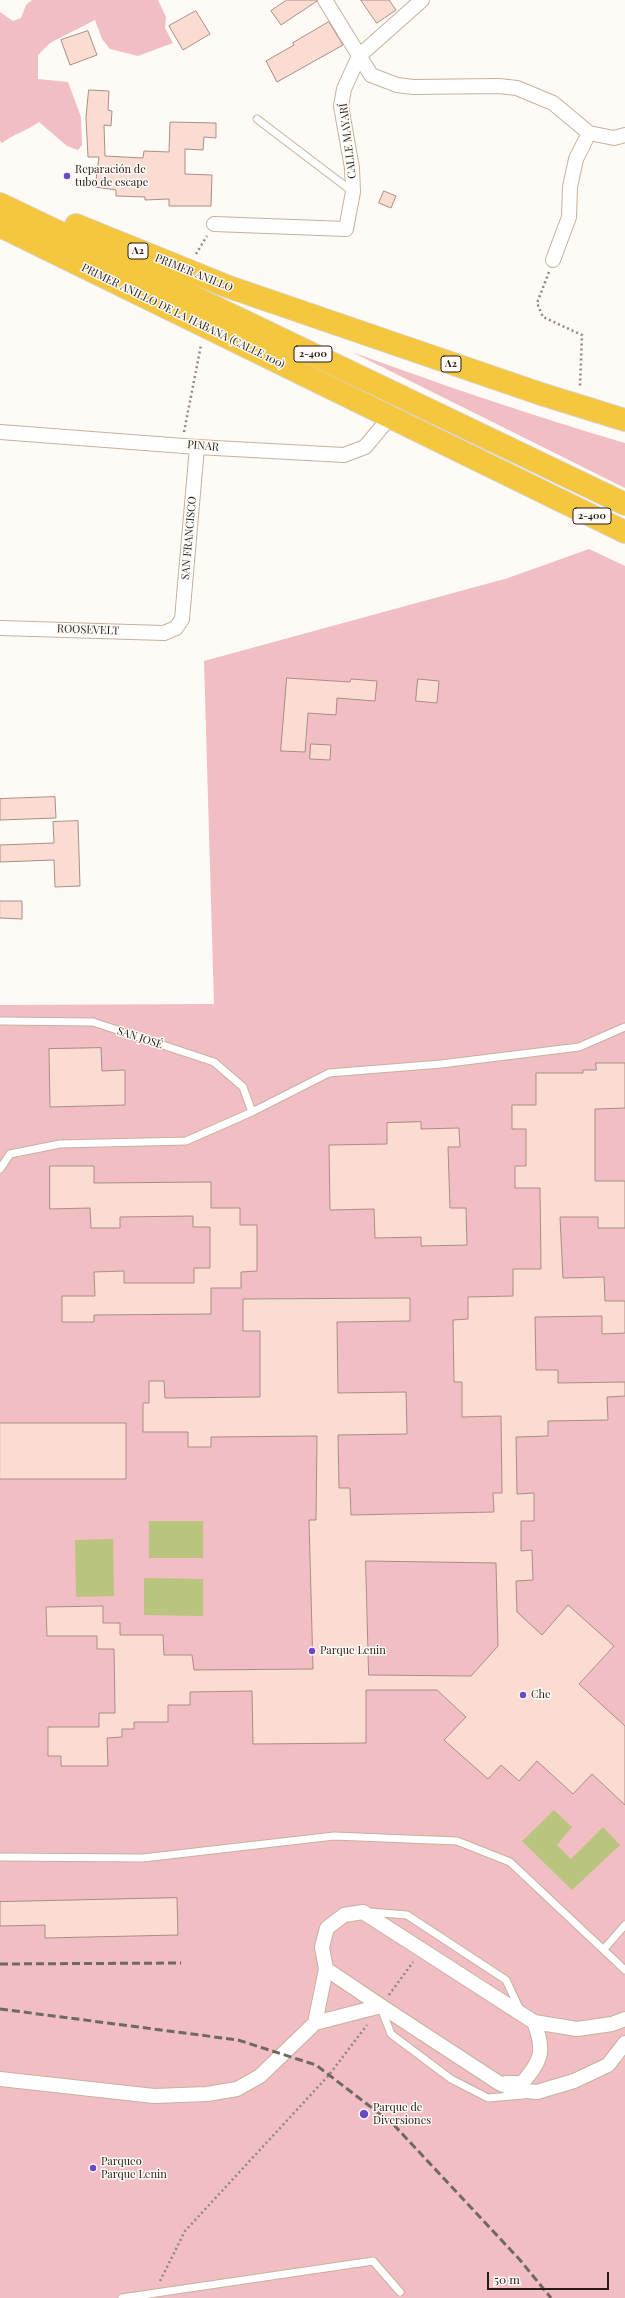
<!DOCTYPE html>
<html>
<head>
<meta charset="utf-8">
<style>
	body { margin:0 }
	#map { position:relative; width:625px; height:2298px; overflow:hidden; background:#fefaf6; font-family:"Playfair Display",serif }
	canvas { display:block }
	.scale { position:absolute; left:487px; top:2272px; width:122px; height:18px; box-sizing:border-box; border:2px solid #261d16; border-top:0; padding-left:5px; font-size:12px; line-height:14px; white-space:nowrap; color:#261d16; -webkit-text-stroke:3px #fefaf6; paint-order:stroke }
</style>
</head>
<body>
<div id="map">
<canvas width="625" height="2298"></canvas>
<div class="scale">50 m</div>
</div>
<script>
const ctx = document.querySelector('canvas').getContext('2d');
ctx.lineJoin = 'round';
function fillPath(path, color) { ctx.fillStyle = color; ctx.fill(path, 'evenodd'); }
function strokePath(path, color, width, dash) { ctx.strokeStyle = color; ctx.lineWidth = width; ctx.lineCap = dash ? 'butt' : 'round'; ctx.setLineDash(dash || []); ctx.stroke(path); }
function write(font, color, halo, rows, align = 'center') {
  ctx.font = font + ' "Playfair Display",serif'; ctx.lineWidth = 3; ctx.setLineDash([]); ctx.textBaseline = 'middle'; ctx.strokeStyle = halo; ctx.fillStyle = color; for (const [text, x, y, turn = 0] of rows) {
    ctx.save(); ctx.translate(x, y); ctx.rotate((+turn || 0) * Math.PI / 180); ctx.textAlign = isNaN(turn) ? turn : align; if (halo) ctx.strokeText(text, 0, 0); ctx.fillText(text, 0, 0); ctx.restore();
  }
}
fillPath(new Path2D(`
	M32,0H158L166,17L165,28L173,43L138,56L110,49L102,39L95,20L50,43L38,55V79L68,82L81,117L82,145L78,150L67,146L39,122C28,130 14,134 2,143L0,141V12L13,21L21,18L26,5Z
	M352,352C442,385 533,416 625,443V488Z
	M589,549L625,566V2298H0V1005L214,1004L204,661L508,578Z`), '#f1bec4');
fillPath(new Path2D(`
	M149,1521H203V1558H149Z
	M113,1539L114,1596L76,1597L75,1540Z
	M144,1578L203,1579V1616L144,1615Z
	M554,1810L572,1827L557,1845L571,1859L603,1827L620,1845L572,1890L522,1841Z`), '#b9c57f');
const building = new Path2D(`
	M287,0H317V1L281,25L271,11Z
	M361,0H389L396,10L377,23Z
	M196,11L210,34L183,50L169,26Z
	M329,22L343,45L277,82L266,61L294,45L293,43Z
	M88,31L97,55L70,65L61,40Z
	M89,90L109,91L108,110L112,111L111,126L104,125L105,156L143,158L144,151L169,152L170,122L216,123V138L204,137L203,150L185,149V174L212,175L211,206H169V199L145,200V197L116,196V190L95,187L99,157H88L86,118Z
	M384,191L396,196L391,208L379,203Z
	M287,678L350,682L351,679L377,681L375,701L337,698L336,715L308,713L305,752L281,751Z
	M418,679L439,681L437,703L416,701Z
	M311,744L331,745L330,760L310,759Z
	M55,797L56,818L0,820V799Z
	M78,821L80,886L55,887L54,860L0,862V845L54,843L53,822Z
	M0,901H22V919L0,918Z
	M101,1048L102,1071L125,1070V1105L50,1107L49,1049Z
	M596,1063H625V1108L595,1109V1181H625V1228H598V1217H560L563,1278L604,1277L605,1301H625V1333L602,1334V1316L535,1317L536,1370H558V1383L625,1382V1396L607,1397L608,1420L548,1421V1436L516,1437L517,1494L534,1493V1521H521V1551L532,1550L533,1580L516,1581L517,1612L542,1635L568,1605L614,1646L579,1684L625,1726V1805L592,1774L573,1794L537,1761L519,1781L501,1765L488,1779L444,1740L466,1717L437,1690H366V1743L253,1744L252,1691L190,1692V1705H168V1722H134V1729H122V1737L107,1738L108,1766H61V1756H48V1727H99V1713H115L114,1649H97V1636H47L46,1607L103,1606V1623H120V1635H163L164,1655H192L194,1670L313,1669L309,1520H316L317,1436L211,1437V1447H188V1432H143V1403H149V1381H164L165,1398L260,1397V1331H243V1299L410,1298V1321L337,1322L338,1393L406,1392L407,1434L338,1435L339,1488H350L351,1515L494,1512L493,1493H502L501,1416L462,1417V1382H454L453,1320L468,1319V1297L513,1296V1269H541L540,1188H515V1166H526V1129H512V1105H536V1073H583V1070H596ZM366,1561L496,1563L498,1646L471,1676L369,1675Z
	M421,1122V1129L459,1128L460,1147H448L450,1208H466L467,1245L421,1246V1237L375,1238L374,1209L330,1210L329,1145L387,1144V1123Z
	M50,1166H94V1183L211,1182V1208H240V1225H257V1271L241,1272V1288H211V1314L94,1315V1322H62V1296H95L94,1272L124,1271V1283H194V1268H210V1227H193V1216L120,1217V1228H91L90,1208L50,1209Z
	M0,1423H126V1479H0Z
	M177,1898L178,1935L45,1938V1925L0,1926V1902Z`);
fillPath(building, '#fbdcd3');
strokePath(building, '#aa8e85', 1);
const lane = new Path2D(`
	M257,119L353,192
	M0,1021L93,1022L214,1062L243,1087L252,1112
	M0,1169L10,1154L60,1144L186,1141L252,1112L329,1073L441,1064L579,1047L625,1027
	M0,1857L143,1858L334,1836L457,1841L510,1862L625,1970
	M369,1912L407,1915L506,1980L520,2010
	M604,1949L625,1925
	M381,2008L391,2034L451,2079L488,2098L523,2095
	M122,2298L373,2261L400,2292`);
const street = new Path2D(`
	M325,0L371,75L397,85L413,87L499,86L517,88L553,103L589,133L614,138L625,135
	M214,224L346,229L353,192L352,168L341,106L344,89L359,56L422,0
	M553,260L569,217L570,187L576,159L589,133
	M0,432L197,447L344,455L365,447L391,416
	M0,628L164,633L176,628L182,619L197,447
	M326,1969L381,2006
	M315,2023L326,1969L322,1947L327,1928L344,1915L363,1912L534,2022L577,2029L612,2024L625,2019
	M0,2079L154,2096L207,2094L237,2089L260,2076L315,2023L381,2006L499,2083L516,2090L537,2092L574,2081L608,2065L625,2043
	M506,2083H522C542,2061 545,2050 534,2022`);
const highway = new Path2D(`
	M0,204L625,504
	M76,225L229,287L541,394L625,420
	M0,226L625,532`);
strokePath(lane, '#c7b19e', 9);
strokePath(street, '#c7b19e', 16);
strokePath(highway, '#d8d6d5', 24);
strokePath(new Path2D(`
	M196,254L207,236
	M549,272L537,303L543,317L582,335L580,386
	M184,432L201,345
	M389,1995L413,1962
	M160,2281L185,2231L329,2075L367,2025`), '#908983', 2.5, [2, 3]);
strokePath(lane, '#fff', 7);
strokePath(street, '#fff', 14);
strokePath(highway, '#f4c73e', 22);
strokePath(new Path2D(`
	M0,1964L181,1963
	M0,2009L238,2040L316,2065L393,2124L520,2260L551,2298`), '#706963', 3, [8, 4]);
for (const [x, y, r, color] of [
	[67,176,4,"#6a4bc4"],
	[312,1651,4,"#6a4bc4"],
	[523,1695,4,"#6a4bc4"],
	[364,2114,5,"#6a4bc4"],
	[93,2168,4,"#6a4bc4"]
]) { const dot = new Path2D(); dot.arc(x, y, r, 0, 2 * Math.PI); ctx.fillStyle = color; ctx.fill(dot); strokePath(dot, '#fefaf6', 1.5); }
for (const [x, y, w] of [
	[138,251,20],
	[313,354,38],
	[451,364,20],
	[592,516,38]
]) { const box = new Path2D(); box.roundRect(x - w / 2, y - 8, w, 16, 3); ctx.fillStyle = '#fefaf6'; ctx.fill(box); strokePath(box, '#261d16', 1); }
write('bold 10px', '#261d16', null, [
	["A2",138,251],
	["2-400",313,354],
	["A2",451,364],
	["2-400",592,516]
]);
write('11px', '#261d16', '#fefaf6', [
	["CALLE MAYARÍ",348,141,-97],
	["PRIMER ANILLO",194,273,22],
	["PRIMER ANILLO DE LA HABANA (CALLE 100)",183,316,26],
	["PINAR",203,446,5],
	["SAN FRANCISCO",189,538,-85],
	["ROOSEVELT",88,630,2],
	["SAN JOSÉ",140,1038,18]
]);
write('11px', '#261d16', '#fefaf6', [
	["Reparación de",75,170],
	["tubo de escape",75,183],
	["Parque Lenin",320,1651],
	["Che",531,1695],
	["Parque de",373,2108],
	["Diversiones",373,2121],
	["Parqueo",101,2162],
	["Parque Lenin",101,2175]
], 'left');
</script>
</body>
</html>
